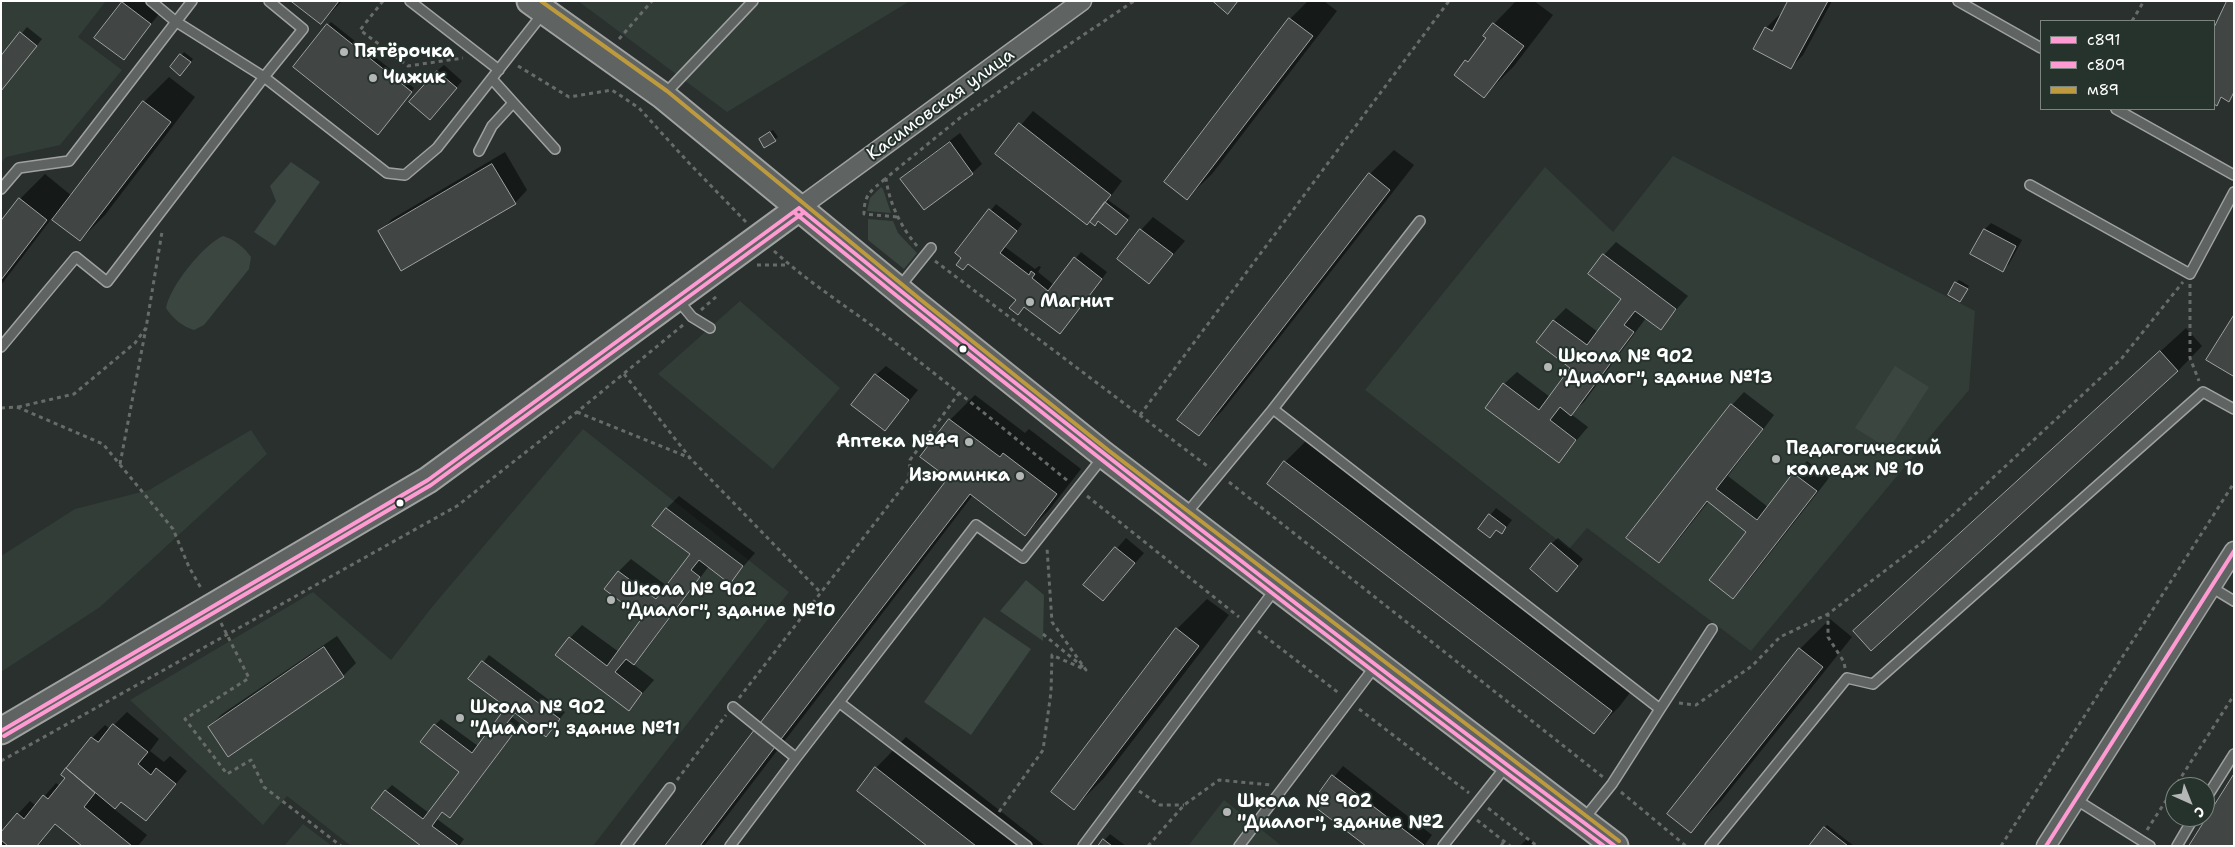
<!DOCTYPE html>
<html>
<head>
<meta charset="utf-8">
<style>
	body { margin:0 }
	#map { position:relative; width:2235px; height:847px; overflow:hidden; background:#29302d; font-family:"Shantell Sans",sans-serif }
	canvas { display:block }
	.frame { position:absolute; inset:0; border:2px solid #fff; pointer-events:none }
	.legend { position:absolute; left:2040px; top:20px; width:175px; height:90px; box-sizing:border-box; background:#26332d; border:1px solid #7d8581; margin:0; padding:6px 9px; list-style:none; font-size:15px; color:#fff }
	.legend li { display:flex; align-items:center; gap:10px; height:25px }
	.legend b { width:25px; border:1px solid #7d8581 }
	.north { position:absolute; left:2165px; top:777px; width:50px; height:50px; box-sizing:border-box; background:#26332d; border:1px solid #7d8581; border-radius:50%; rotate:136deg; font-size:14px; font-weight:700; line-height:20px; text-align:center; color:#fff }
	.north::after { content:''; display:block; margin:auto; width:18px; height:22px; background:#b4b7b6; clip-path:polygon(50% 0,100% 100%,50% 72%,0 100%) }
</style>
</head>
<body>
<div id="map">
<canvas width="2235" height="847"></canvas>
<div class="frame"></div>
<ul class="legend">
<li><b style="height:6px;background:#ff9ad2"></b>с891</li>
<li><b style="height:6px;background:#ff9ad2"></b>с809</li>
<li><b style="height:6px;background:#bd9a3d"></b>м89</li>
</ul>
<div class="north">С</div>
</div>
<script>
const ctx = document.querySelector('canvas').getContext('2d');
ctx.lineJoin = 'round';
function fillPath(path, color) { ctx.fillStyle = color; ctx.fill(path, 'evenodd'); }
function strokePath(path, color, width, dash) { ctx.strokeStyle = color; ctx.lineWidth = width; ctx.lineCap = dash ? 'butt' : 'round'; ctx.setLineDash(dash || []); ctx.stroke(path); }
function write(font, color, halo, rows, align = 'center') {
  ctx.font = font + ' "Shantell Sans",sans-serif'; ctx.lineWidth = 4; ctx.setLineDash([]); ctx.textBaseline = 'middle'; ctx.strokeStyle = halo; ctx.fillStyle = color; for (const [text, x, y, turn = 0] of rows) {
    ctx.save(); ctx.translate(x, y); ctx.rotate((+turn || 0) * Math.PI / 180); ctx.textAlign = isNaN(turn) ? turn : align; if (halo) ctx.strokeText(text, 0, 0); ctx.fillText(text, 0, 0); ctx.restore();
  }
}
fillPath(new Path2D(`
	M1,1H106L78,37L122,70L60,145L6,157L1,163Z
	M578,1H910L727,112Z
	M1673,156L1975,311L1969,390L1751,651L1587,528L1569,549L1365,390L1545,167L1613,232Z
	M740,301L840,388L773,469L658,374Z
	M583,429L789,592L593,846H351L287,796L263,825L130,700L313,592L391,660L432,607Z
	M251,430L267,454L100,607L1,672V556L75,509L149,490Z
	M1224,800L1282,846H1188Z
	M303,824L332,846H284Z`), '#323d38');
fillPath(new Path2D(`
	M291,162L320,182L275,246L254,232L276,201L270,186Z
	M881,187L883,189L891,213L867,211L870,198Z
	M868,219L893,221L898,233L917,253L904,269L868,240Z
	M223,236C234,239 245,248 251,257L249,269L204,325L194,330C183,327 172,318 166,308C170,286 203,245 223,236Z
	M1895,366L1929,387L1889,449L1855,428Z
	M1026,580L1044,595L1043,641L1000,611Z
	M984,617L1031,649L971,735L924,702Z`), '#3b4641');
fillPath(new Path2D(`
	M124,1H143L159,14L123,59Z
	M293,1H342L321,23Z
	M1308,1H1324L1337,11L1212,174L1187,198L1290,19Z
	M1516,1H1534L1553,15L1514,66L1484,96L1455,75L1486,41L1494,24Z
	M1790,1H1832L1803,55L1790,68L1766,28L1779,15L1781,17Z
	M2229,1H2234V95L2228,100L2223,97L2216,104L2214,103V30Z
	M331,22L414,88L380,131L328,25Z
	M27,27L42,39L1,91V58Z
	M184,52L193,59L183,71L172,67Z
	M444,65L462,81L436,112L437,71Z
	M169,77L195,97L105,215L80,240L52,218L1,285V223L20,199L45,174L72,196L144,102Z
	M1033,111L1122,181L1108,200L1130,216L1118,231L1095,215L1087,224L997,153Z
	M773,130L778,137L765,146L763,137Z
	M960,133L982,164L972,173L925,208L902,179L912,169Z
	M1394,150L1414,165L1223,410L1199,434L1370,174Z
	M505,152L527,190L515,203L380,232L392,219Z
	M996,204L1022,224L1005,247L1035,269L1039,266L1041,267L1038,272L1054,285L1081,252L1107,272L1066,326L1017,300L956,253Z
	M1153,217L1185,241L1149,282L1141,230Z
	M1991,223L2022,240L2009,264L2002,270L1985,229Z
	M1616,242L1688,296L1660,329L1646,318L1584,402L1571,414L1588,427L1559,461L1504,384L1517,372L1550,397L1572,368L1553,321L1566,308L1598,332L1623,299L1604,255Z
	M1959,280L1969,286L1960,300L1956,283Z
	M2186,328L2202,346L2178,371L1855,631Z
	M886,366L918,390L885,430L876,375Z
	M1744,392L1774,415L1728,476L1768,507L1794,474L1807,461L1829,478L1746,584L1733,597L1748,532L1709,501L1671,549L1659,562L1628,538L1732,405Z
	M975,395L1025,433L1029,429L1081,469L1049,510L1025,535L973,495L704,846H667L950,478L922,456L950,420Z
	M1310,437L1636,685L1619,707L1594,732L1269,484L1285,462Z
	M679,496L755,553L730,582L709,566L646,650L633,664L654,680L629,709L570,638L582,625L619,652L644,618L619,571L631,559L667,586L691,554L667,508Z
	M1496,508L1512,520L1502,533L1497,529L1490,536L1480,528Z
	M1126,538L1144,553L1103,600L1085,585Z
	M1558,538L1583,559L1563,584L1551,544Z
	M1207,599L1229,615L1104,778L1074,808L1177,629Z
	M1830,619L1852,637L1721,801L1691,831L1800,649Z
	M337,636L356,663L343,676L209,727L222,714Z
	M489,655L565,712L552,729L516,712L512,717L521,724L456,810L450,816L443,811L437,819L464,839L459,846H423L386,791L392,785L429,813L461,771L435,725L441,719L478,746L508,707L470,679Z
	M127,712L159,739L150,751L164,762L170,756L187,771L145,820L122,801L114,809L147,835L138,846H84L56,823L38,846H1V834L18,814L30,801L36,806L56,783L60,786L67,778L62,775L92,738L105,725L110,729Z
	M906,737L1045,846H929L859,790L876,768Z
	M1343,766L1432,835L1424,846H1368L1312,804Z
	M1827,825L1854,846H1810Z
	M1110,834L1126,846H1099Z
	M1528,838L1537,846H1520Z`), '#0007');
const building = new Path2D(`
	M291,1H339L321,24Z
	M1213,1H1238L1228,14Z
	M1788,1H1828L1791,69L1753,49L1765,27L1772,31Z
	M2227,1L2234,2V92L2229,102L2221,97L2217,106L2214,104V28Z
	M122,2L151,24L124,60L94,38Z
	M1289,18L1313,36L1187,200L1164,182Z
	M1493,23L1524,46L1484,98L1454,75L1465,60L1468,62L1486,38L1483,36Z
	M327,24L412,92L378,135L293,67Z
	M20,32L37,46L1,91V56Z
	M180,54L191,62L180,76L170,67Z
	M437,71L457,88L430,120L409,102Z
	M143,101L171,122L80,241L52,220Z
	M1019,123L1111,195L1087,225L995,154Z
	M770,132L776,141L764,148L759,139Z
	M950,142L973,174L924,210L900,179Z
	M492,164L516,204L401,271L378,231Z
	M1369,173L1390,190L1199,436L1177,420Z
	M19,198L47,220L1,280V221Z
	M1105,202L1128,220L1116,235L1098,221L1095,226L1090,222Z
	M989,209L1017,231L1000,253L1029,275L1031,271L1035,274L1032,278L1048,291L1074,257L1102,279L1060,334L1024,307L1018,315L1009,308L1016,300L968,264L963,270L956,265L961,258L955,253Z
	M1140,229L1173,254L1149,284L1117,259Z
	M1984,229L2016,246L2003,272L1970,254Z
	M1603,254L1676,309L1661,330L1635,311L1624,325L1634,332L1571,416L1560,407L1550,420L1576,440L1559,463L1485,408L1503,383L1539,410L1570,368L1536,342L1553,320L1587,345L1621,299L1588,274Z
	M1955,282L1968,289L1960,302L1948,295Z
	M2234,315V375L2233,376L2206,360Z
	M2160,351L2178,371L1871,651L1853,631Z
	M875,374L909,400L885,431L851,405Z
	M1731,404L1763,429L1716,489L1757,520L1793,473L1817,491L1733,599L1709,580L1746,532L1707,501L1659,563L1626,538Z
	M949,419L1000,457L1003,453L1057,494L1025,536L970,494L778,743L757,727L948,478L920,457Z
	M1284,461L1612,711L1594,734L1267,484Z
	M666,508L743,566L730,584L699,560L691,570L700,577L634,665L626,659L615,672L642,693L629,711L555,655L569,637L607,666L642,618L604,589L618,571L656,599L690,554L652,526Z
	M1489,514L1506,527L1502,534L1496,530L1490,538L1478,529Z
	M1551,543L1578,566L1557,592L1530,569Z
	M1115,547L1135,563L1103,601L1083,585Z
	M1176,628L1199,646L1074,810L1051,792Z
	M324,647L344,677L228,757L208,727Z
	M1799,648L1823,667L1691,833L1667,814Z
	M482,661L560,719L546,737L515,713L507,723L516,730L450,818L442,812L432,826L459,846H421L371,808L385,790L423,819L459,772L420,742L434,724L472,753L506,707L468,679Z
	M113,724L148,752L138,764L151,775L156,768L176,784L146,821L121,802L115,809L66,768L91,737L98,742Z
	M757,727L778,743L700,846H665Z
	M875,767L976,846H927L857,791Z
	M66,768L95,793L84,807L132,846H82L55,824L37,846H8L1,840V832L17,813L24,819L43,795L48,799L65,778L61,775Z
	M2234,774V846H2189Z
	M1332,775L1424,845L1423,846H1366L1311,804Z
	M1824,827L1848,846H1809Z
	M1103,839L1112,846H1098Z`);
fillPath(building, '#414644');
strokePath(building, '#9fa2a0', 1);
const lane = new Path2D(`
	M151,1L175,21L264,77L387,173L405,175L437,148L544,12
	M410,1L499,70
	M1958,1L2041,48
	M492,79L555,149
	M663,96L753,1
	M2116,109L2234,175
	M479,151L492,126L513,103
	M2030,185L2190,274L2234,192
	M1,189L19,168L69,161L192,1
	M898,289L931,248
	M677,299L692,317L710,328
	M1,347L76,257L107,282L264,77L303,29L269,1
	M1273,409L1660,709L1612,784L1584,819
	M1186,514L1273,409L1420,221
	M2211,587L2234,601
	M840,703L1027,846
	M733,707L796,758
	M1660,709L1712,629
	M2075,799L2150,846
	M2205,800L2234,754
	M626,846L670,788
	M730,846L796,758L976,525L1023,558L1103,457
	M1083,846L1276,588
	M1239,846L1376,665
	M1443,846L1507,765
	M1710,846L1847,678L1873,684L2203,392L2234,409
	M2177,846L2194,817`);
const street = new Path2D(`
	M799,208L1082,1
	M2046,846L2234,551`);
const secondary = new Path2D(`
	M530,1L663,96L917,305L1104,455L1615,846
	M1,731L428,480L799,208`);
strokePath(lane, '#9fa2a0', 12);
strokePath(street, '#9fa2a0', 21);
strokePath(secondary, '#9fa2a0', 29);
strokePath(new Path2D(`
	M383,1L360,30L408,66L463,58
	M2132,21L2144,1
	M619,39L652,1
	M518,66L569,97L612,90L639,108L688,162L746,222
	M885,179C871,191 864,194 864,214L898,217
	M917,246C901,227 889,203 886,178L961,117L1134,1
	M774,251C810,284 851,309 890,339C950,385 1009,433 1068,481
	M935,261L1210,468
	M757,265H788
	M2190,284V358L2199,381
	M701,310L717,296
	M624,374L691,459L821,593
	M18,407L74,394L135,343L146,328L162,232
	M1,408L17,407L103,444L173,529L189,567L202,590
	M577,412L690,458
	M1140,415L1449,1
	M120,464L146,328
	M1229,482L1603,777
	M1087,496L1239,617
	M221,623L249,678L185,719L227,774L251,760L264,787L341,846
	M1258,631L1340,694
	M1043,634L1083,667
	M1845,668L1844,662L1828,637V614L1928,538L2122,358L2183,282
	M739,698L909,479L910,460L959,393
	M1679,703L1696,705L1752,666L1780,637L1828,614
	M1359,709L1469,793
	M1,761L457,506L577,412L683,325
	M677,780L726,715
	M1139,791L1160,805H1184
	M1621,792L1686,846
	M1488,808L1537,846
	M999,812L1043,750L1051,692L1052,655L1086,670L1052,622L1047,548
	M1477,820L1510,846
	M2147,830L2234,695
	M1148,846L1184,805L1219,780L1271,785
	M1501,846L1504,841
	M2001,846L2234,483`), '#686c69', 3, [4, 4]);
strokePath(lane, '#5f6362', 9);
strokePath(street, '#5f6362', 18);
strokePath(secondary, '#5f6362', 25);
strokePath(new Path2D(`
	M799,208C1066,427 1338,639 1615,846
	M1,731L428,480L799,208
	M2046,846L2234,551`), '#ff9ad2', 4);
strokePath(new Path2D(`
	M795,213C1060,430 1330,641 1604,846
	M4,736L431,485L803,213`), '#ff9ad2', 4);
strokePath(new Path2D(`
	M541,1L667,91L921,300L1108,450L1619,841`), '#bd9a3d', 4);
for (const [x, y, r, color] of [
	[344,52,5,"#b4b7b6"],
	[373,78,5,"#b4b7b6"],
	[1030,302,5,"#b4b7b6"],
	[963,349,4.5,"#fff"],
	[1548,367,5,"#b4b7b6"],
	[969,442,5,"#b4b7b6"],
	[1776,459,5,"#b4b7b6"],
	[1020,476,5,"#b4b7b6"],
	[400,503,4.5,"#fff"],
	[611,600,5,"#b4b7b6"],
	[460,718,5,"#b4b7b6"],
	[1227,812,5,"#b4b7b6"]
]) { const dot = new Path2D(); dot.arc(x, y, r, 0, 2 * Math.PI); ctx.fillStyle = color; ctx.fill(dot); strokePath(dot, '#26332d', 2); }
write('bold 18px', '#fff', '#26332d', [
	["Пятёрочка",354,52],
	["Чижик",383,78],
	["Магнит",1040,302],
	["Школа № 902",1558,357],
	["\"Диалог\", здание №13",1558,378],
	["Аптека №49",959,442,"right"],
	["Педагогический",1786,449],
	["колледж № 10",1786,470],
	["Изюминка",1010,476,"right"],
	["Школа № 902",621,590],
	["\"Диалог\", здание №10",621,611],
	["Школа № 902",470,708],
	["\"Диалог\", здание №11",470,729],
	["Школа № 902",1237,802],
	["\"Диалог\", здание №2",1237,823]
], 'left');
write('18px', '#fff', '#26332d', [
	["Касимовская улица",941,105,-36]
]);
</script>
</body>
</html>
